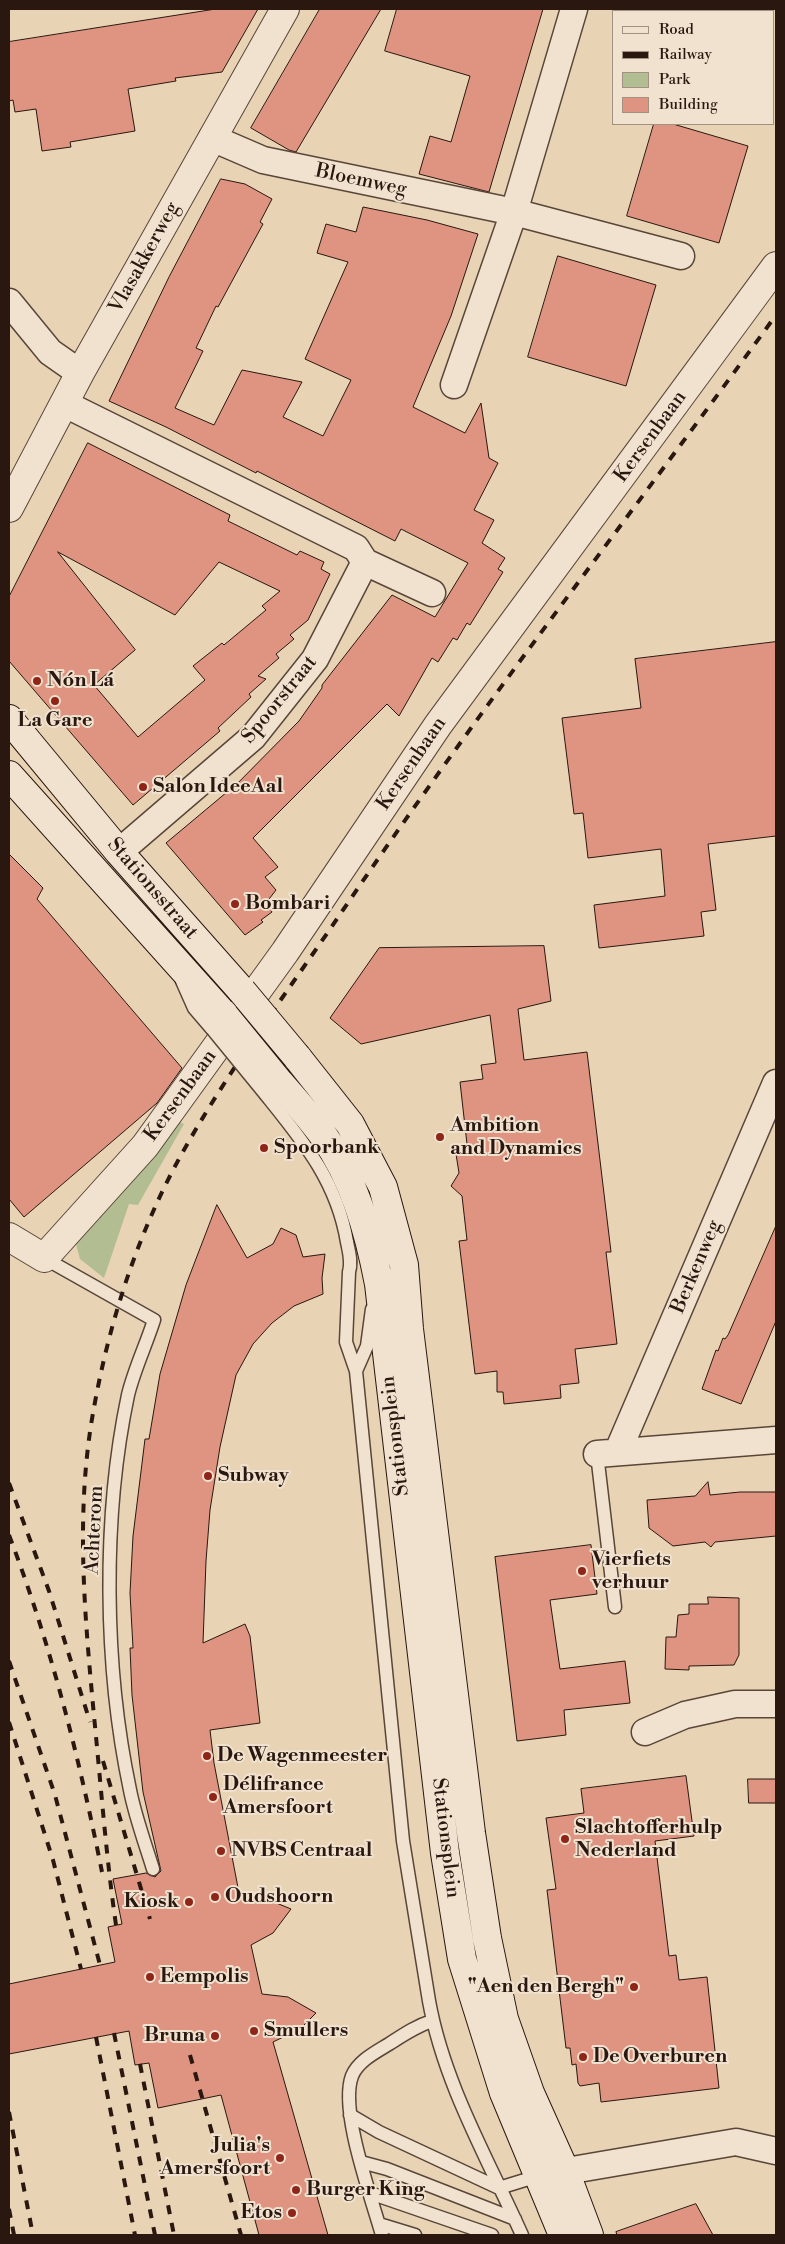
<!DOCTYPE html>
<html>
<head>
<meta charset="utf-8">
<style>
	body { margin:0 }
	#map { position:relative; width:785px; height:2244px; overflow:hidden; background:#e8d3b5; font-family:"Libre Bodoni",serif }
	canvas { display:block }
	.frame { position:absolute; inset:0; border:10px solid #291710; pointer-events:none }
	.legend { position:absolute; left:612px; top:10px; width:162px; height:115px; box-sizing:border-box; background:#f0e2cf; border:1px solid #a09183; margin:0; padding:6px 9px; list-style:none; font-size:15px; color:#291710 }
	.legend li { display:flex; align-items:center; gap:10px; height:25px }
	.legend b { width:25px; border:1px solid #a09183 }
</style>
</head>
<body>
<div id="map">
<canvas width="785" height="2244"></canvas>
<div class="frame"></div>
<ul class="legend">
<li><b style="height:6px;background:#f0e2cf"></b>Road</li>
<li><b style="height:6px;background:#291710"></b>Railway</li>
<li><b style="height:14px;background:#b2be91"></b>Park</li>
<li><b style="height:14px;background:#de9480"></b>Building</li>
</ul>
</div>
<script>
const ctx = document.querySelector('canvas').getContext('2d');
ctx.lineJoin = 'round';
function fillPath(path, color) { ctx.fillStyle = color; ctx.fill(path, 'evenodd'); }
function strokePath(path, color, width, dash) { ctx.strokeStyle = color; ctx.lineWidth = width; ctx.lineCap = dash ? 'butt' : 'round'; ctx.setLineDash(dash || []); ctx.stroke(path); }
function write(font, color, halo, rows, align = 'center') {
  ctx.font = font + ' "Libre Bodoni",serif'; ctx.lineWidth = 4; ctx.setLineDash([]); ctx.textBaseline = 'middle'; ctx.strokeStyle = halo; ctx.fillStyle = color; for (const [text, x, y, turn = 0] of rows) {
    ctx.save(); ctx.translate(x, y); ctx.rotate((+turn || 0) * Math.PI / 180); ctx.textAlign = isNaN(turn) ? turn : align; if (halo) ctx.strokeText(text, 0, 0); ctx.fillText(text, 0, 0); ctx.restore();
  }
}
fillPath(new Path2D(`
	M180,1122L184,1124L138,1205L129,1204L104,1278L80,1259L76,1244L89,1223Z`), '#b2be91');
const building = new Path2D(`
	M216,9H258L222,72L175,78L176,81L128,89L135,131L70,142L71,147L42,151L36,109L15,112L13,100L9,101V42Z
	M320,9H381L296,152L289,150L251,128Z
	M397,9H543L489,192L419,174L430,136L451,142L470,76L385,51Z
	M654,124H673L748,146L719,243L627,216Z
	M221,179L245,184L272,199L260,222L263,224L218,307L216,306L196,348L203,351L175,408L214,425L242,370L302,382L283,417L323,436L351,380L305,359L348,262L317,253L326,224L356,232L363,207L427,220L478,234L451,316L413,407L465,433L481,403L489,458L498,463L474,510L494,520L482,543L505,558L498,569L503,572L470,625L467,623L457,640L453,638L438,662L432,658L399,716L387,704L253,838L278,867L265,877L276,890L266,903L272,912L261,920L263,922L245,935L166,843L227,792V794L299,721L322,688V685L392,595L435,617L468,563L401,529L395,541L257,471L256,473L166,427L109,401L169,277Z
	M558,256L656,285L626,386L528,357Z
	M88,443L230,515L228,521L297,555L300,551L324,562L321,569L330,574L308,620L290,635L294,639L276,654L279,658L258,676L266,679L249,694L251,697L218,728L220,731L133,805L9,661V597ZM58,552L175,615L219,562L280,591L262,606L266,610L224,645L222,643L193,666L205,680L138,737L94,685L135,650Z
	M776,642V836L708,844L716,910L701,912L704,936L599,948L594,905L665,896L661,849L588,858L583,813L574,814L562,718L641,708L635,659Z
	M9,854L43,888L37,899L182,1068L157,1103L24,1217L9,1199Z
	M544,946L551,1001L518,1009L524,1060L587,1052L611,1252H606L617,1344L575,1349L579,1383L560,1385L561,1398L504,1404L503,1392H497V1371L475,1374L459,1241L467,1240L462,1196L451,1186L459,1173L456,1154L468,1153L460,1082L483,1079L481,1065L496,1063L490,1015L361,1044L330,1018L379,948Z
	M217,1205L247,1258L273,1244L281,1228L296,1235L303,1257L325,1254L322,1278L323,1294L294,1306L272,1323L253,1344L236,1375L220,1447L210,1510L206,1561L203,1643L245,1624L250,1636L260,1723L210,1730L214,1763L240,1898L269,1900L291,1909L273,1933L251,1945L262,1994L288,1997L316,2013L300,2029L273,2042L328,2235H259L221,2095L158,2108L149,2063L135,2065L129,2031L9,2054V1984L115,1962L108,1927L122,1924L113,1879L146,1873L155,1877L161,1871L143,1792L132,1695L130,1648H133L130,1593L133,1536L145,1439H149L160,1374L186,1285Z
	M776,1226V1321L741,1404L702,1389L716,1350L718,1351L723,1338L725,1339L728,1335Z
	M708,1482L710,1495L740,1492H776V1536L715,1542L711,1547L705,1542L673,1546L649,1528L647,1500L695,1496Z
	M591,1545L597,1594L550,1600L560,1669L625,1661L630,1703L564,1710L566,1735L517,1741L495,1557Z
	M708,1597L739,1598V1655L734,1665L689,1666V1670L665,1669L666,1637H676L678,1615L689,1614V1604H708Z
	M686,1776L694,1836L655,1841L669,1956L676,1955L679,1980L707,1977L719,2088L601,2102L599,2083L580,2086L578,2083L576,2064L572,2065L570,2048H566L547,1890L556,1889L546,1818L584,1813L581,1789Z
	M748,1779H776V1803H749Z
	M696,2204L713,2235H617L616,2232Z`);
fillPath(building, '#de9480');
strokePath(building, '#291710', 1);
const service = new Path2D(`
	M182,981L194,1008L212,1029
	M266,1095C303,1141 337,1181 347,1242C349,1252 352,1262 349,1272L346,1342L356,1371L403,1841L429,2001C444,2084 488,2159 522,2235
	M44,1258L154,1320C146,1345 134,1370 128,1395C102,1518 104,1667 130,1790C135,1816 145,1843 153,1869
	M356,1371L367,1346L372,1309
	M597,1454L615,1607
	M350,2115L379,2132L499,2188
	M361,2162L387,2169L515,2219
	M499,2188L538,2176
	M370,2193L492,2235
	M379,2224L415,2235
	M382,2235C372,2199 339,2110 352,2076C358,2061 376,2052 389,2044C403,2035 416,2026 432,2021`);
const minor = new Path2D(`
	M212,138L263,160L514,212L574,9
	M9,302L50,352L80,373
	M454,385L514,212L681,256
	M65,404L356,548L365,562L315,659L253,737L119,852
	M365,562L432,593
	M618,1451L776,1083
	M597,1454L776,1440
	M645,1732L685,1715L735,1704H776
	M543,2175L736,2142L776,2151`);
const tertiary = new Path2D(`
	M9,508L80,373L285,9
	M9,1237L44,1258L145,1146L285,952L438,725L776,266`);
const secondary = new Path2D(`
	M9,719L119,852L242,991
	M9,775L225,1016
	M297,1057L350,1124L383,1187L404,1265L409,1329L471,1833L487,1938L504,2019L530,2093L565,2171L589,2235
	M279,1082C294,1099 309,1116 323,1135C354,1178 369,1232 379,1284L445,1853L462,1959L504,2093L563,2235`);
strokePath(service, '#594639', 15);
strokePath(minor, '#594639', 29);
strokePath(tertiary, '#594639', 30);
strokePath(secondary, '#291710', 30);
strokePath(service, '#f0e2cf', 12);
strokePath(minor, '#f0e2cf', 26);
strokePath(tertiary, '#f0e2cf', 28);
strokePath(secondary, '#f0e2cf', 28);
strokePath(new Path2D(`
	M9,1483L49,1591L90,1722
	M9,1535C51,1645 79,1757 102,1872
	M9,1661L55,1795L100,1965
	M9,1722L53,1860L81,1969
	M103,1761L150,1919
	M116,1925C106,1856 101,1786 94,1716C85,1619 76,1522 91,1425C106,1332 135,1239 180,1157C227,1072 286,994 341,913C479,709 631,515 776,315
	M114,2033L155,2235
	M96,2037L135,2235
	M190,2055L241,2235
	M140,2064L174,2235
	M9,2112L33,2235
	M9,2209L14,2235`), '#291710', 4, [9, 9]);
const serviceBridge = new Path2D(`
	M212,1029L266,1095`);
const secondaryBridge = new Path2D(`
	M242,991L297,1057
	M225,1016L279,1082`);
strokePath(serviceBridge, '#594639', 15, []);
strokePath(secondaryBridge, '#291710', 30, []);
strokePath(serviceBridge, '#f0e2cf', 12);
strokePath(secondaryBridge, '#f0e2cf', 28);
for (const [x, y, r, color] of [
	[37,681,5,"#8f2418"],
	[55,701,5,"#8f2418"],
	[143,787,5,"#8f2418"],
	[235,904,5,"#8f2418"],
	[440,1137,5,"#8f2418"],
	[264,1148,5,"#8f2418"],
	[208,1476,5,"#8f2418"],
	[582,1571,5,"#8f2418"],
	[207,1756,5,"#8f2418"],
	[213,1797,5,"#8f2418"],
	[565,1839,5,"#8f2418"],
	[221,1851,5,"#8f2418"],
	[215,1897,5,"#8f2418"],
	[189,1902,5,"#8f2418"],
	[150,1977,5,"#8f2418"],
	[634,1987,5,"#8f2418"],
	[254,2031,5,"#8f2418"],
	[215,2036,5,"#8f2418"],
	[583,2057,5,"#8f2418"],
	[280,2158,5,"#8f2418"],
	[296,2190,5,"#8f2418"],
	[292,2213,5,"#8f2418"]
]) { const dot = new Path2D(); dot.arc(x, y, r, 0, 2 * Math.PI); ctx.fillStyle = color; ctx.fill(dot); strokePath(dot, '#f0e2cf', 2); }
write('20px', '#291710', '#f0e2cf', [
	["Bloemweg",361,181,12],
	["Vlasakkerweg",145,258,-61],
	["Kersenbaan",651,437,-54],
	["Spoorstraat",280,700,-51],
	["Kersenbaan",412,764,-56],
	["Stationsstraat",152,889,49],
	["Kersenbaan",181,1096,-54],
	["Berkenweg",697,1267,-67],
	["Stationsplein",396,1436,-97],
	["Achterom",95,1530,-87],
	["Stationsplein",445,1838,83]
]);
write('bold 20px', '#291710', '#f0e2cf', [
	["Nón Lá",47,681],
	["La Gare",55,721,"center"],
	["Salon IdeeAal",153,787],
	["Bombari",245,904],
	["Ambition",450,1126],
	["and Dynamics",450,1149],
	["Spoorbank",274,1148],
	["Subway",218,1476],
	["Vierfiets",592,1560],
	["verhuur",592,1583],
	["De Wagenmeester",217,1756],
	["Délifrance",223,1785],
	["Amersfoort",223,1808],
	["Slachtofferhulp",575,1828],
	["Nederland",575,1851],
	["NVBS Centraal",231,1851],
	["Oudshoorn",225,1897],
	["Kiosk",179,1902,"right"],
	["Eempolis",160,1977],
	["\"Aen den Bergh\"",624,1987,"right"],
	["Smullers",264,2031],
	["Bruna",205,2036,"right"],
	["De Overburen",593,2057],
	["Julia's",270,2146,"right"],
	["Amersfoort",270,2169,"right"],
	["Burger King",306,2190],
	["Etos",282,2213,"right"]
], 'left');
</script>
</body>
</html>
